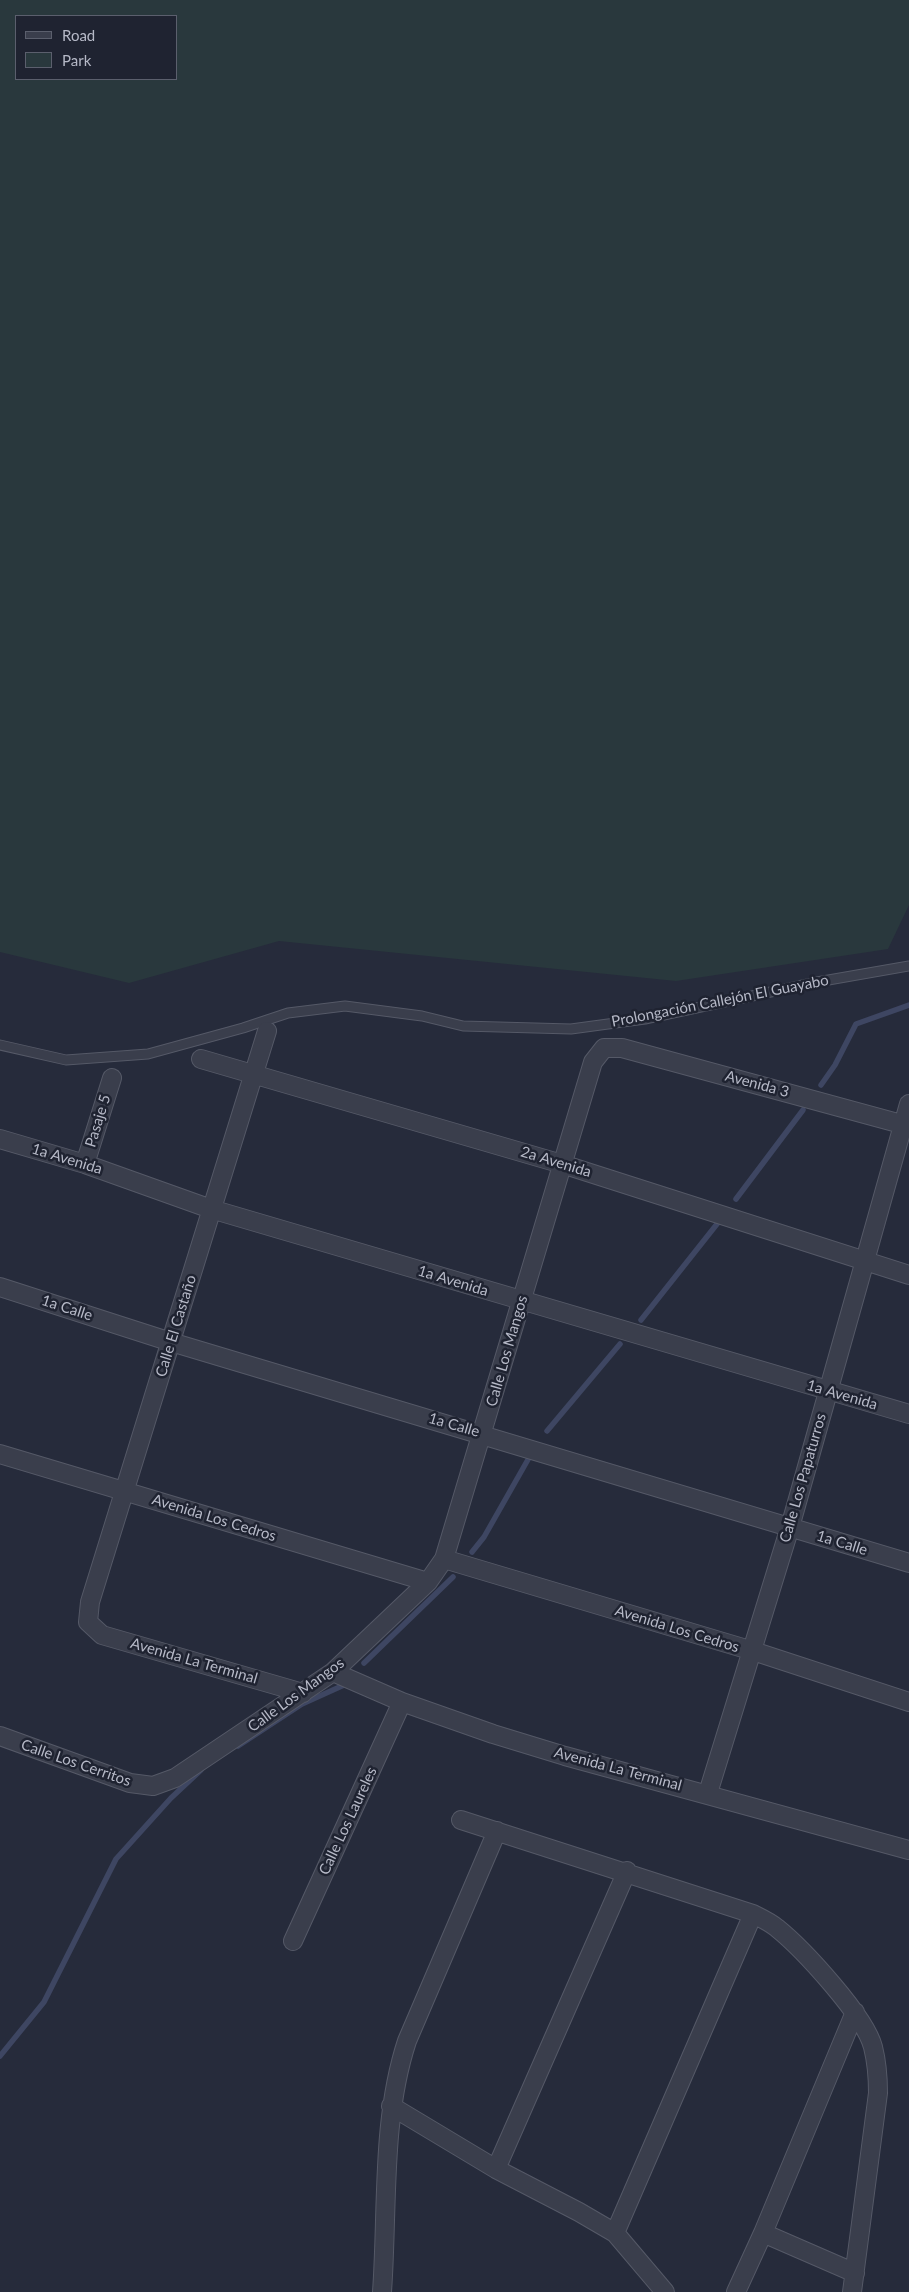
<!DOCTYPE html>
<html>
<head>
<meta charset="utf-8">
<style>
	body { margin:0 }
	#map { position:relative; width:909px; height:2292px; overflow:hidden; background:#262b3b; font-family:Lato,sans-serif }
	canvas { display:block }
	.legend { position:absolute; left:15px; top:15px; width:162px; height:65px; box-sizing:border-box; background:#1f2331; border:1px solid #5b5f6d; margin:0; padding:6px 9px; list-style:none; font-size:15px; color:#b6b9c7 }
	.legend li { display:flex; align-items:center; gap:10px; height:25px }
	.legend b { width:25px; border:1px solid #5b5f6d }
</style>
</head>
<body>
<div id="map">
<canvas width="909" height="2292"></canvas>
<ul class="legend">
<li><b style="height:6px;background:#3a3e4c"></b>Road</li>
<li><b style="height:14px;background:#29383d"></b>Park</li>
</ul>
</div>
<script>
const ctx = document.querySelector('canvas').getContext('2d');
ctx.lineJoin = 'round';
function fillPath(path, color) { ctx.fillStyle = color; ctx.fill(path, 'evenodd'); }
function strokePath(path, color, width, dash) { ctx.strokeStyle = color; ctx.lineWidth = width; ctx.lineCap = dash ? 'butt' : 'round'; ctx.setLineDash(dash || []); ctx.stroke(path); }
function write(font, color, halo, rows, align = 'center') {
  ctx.font = font + ' Lato,sans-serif'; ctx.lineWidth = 5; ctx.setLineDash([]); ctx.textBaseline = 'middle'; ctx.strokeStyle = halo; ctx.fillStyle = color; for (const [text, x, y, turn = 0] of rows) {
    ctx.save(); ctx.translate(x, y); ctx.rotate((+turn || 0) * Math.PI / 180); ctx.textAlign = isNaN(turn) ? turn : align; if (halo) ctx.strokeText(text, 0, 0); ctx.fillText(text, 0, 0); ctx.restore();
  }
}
fillPath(new Path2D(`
	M0,0H909V905L888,949L676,981L279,941L129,983L0,952ZM16,16H176V79H16Z`), '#29383d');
strokePath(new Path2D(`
	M821,1085L835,1065L856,1024L909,1005
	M736,1199L803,1110
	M641,1320L717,1224
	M547,1431L620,1344
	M472,1552L484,1537L530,1456
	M364,1663L453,1577
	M238,1746L302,1704L344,1685
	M0,2056L44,2002L116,1859L171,1798L201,1770`), '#3e4662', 5.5);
const service = new Path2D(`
	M0,1045L66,1060L148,1054L243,1028L288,1013L345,1006L422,1016L463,1026L571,1029L645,1019L817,982L909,966`);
const minor = new Path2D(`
	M267,1031L90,1602L88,1622L102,1635L303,1693
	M201,1059L562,1164L909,1275
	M0,1139L85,1164L211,1209L909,1414
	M85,1164L112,1078
	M0,1287L171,1342L909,1563
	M0,1454L428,1582
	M444,1559L753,1651L909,1702
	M333,1672L402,1702L493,1734L565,1756L909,1850
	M0,1736L130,1783L153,1786L175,1778L333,1672L428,1582L444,1559L593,1062L604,1048H622L909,1126
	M708,1793L790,1527L909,1104
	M461,1820L753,1914C761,1918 770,1922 777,1928C803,1949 865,2016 873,2047C877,2063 878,2078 878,2093L852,2292
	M293,1941L402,1702
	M391,2106L496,2169L579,2212L615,2233L665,2292
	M496,2169L627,1871
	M615,2233L753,1914
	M763,2233L855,2273
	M382,2292C388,2209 381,2120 407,2041L497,1831
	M736,2292L763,2233L855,2012`);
strokePath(service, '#555967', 11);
strokePath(minor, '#555967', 20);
strokePath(service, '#3a3e4c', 9);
strokePath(minor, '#3a3e4c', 18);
write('15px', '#b6b9c7', '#1f2331', [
	["Prolongación Callejón El Guayabo",720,1001,-11],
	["Avenida 3",757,1084,15],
	["Pasaje 5",98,1121,-73],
	["1a Avenida",67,1159,17],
	["2a Avenida",556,1162,17],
	["1a Avenida",453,1281,17],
	["1a Calle",67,1308,18],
	["Calle El Castaño",176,1326,-73],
	["Calle Los Mangos",507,1351,-74],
	["1a Avenida",842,1395,16],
	["1a Calle",454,1425,16],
	["Calle Los Papaturros",803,1478,-74],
	["Avenida Los Cedros",214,1518,17],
	["1a Calle",842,1543,17],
	["Avenida Los Cedros",677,1629,17],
	["Avenida La Terminal",194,1661,16],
	["Calle Los Mangos",296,1695,-36],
	["Calle Los Cerritos",76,1763,19],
	["Avenida La Terminal",618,1769,15],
	["Calle Los Laureles",348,1821,-65]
]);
</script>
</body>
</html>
